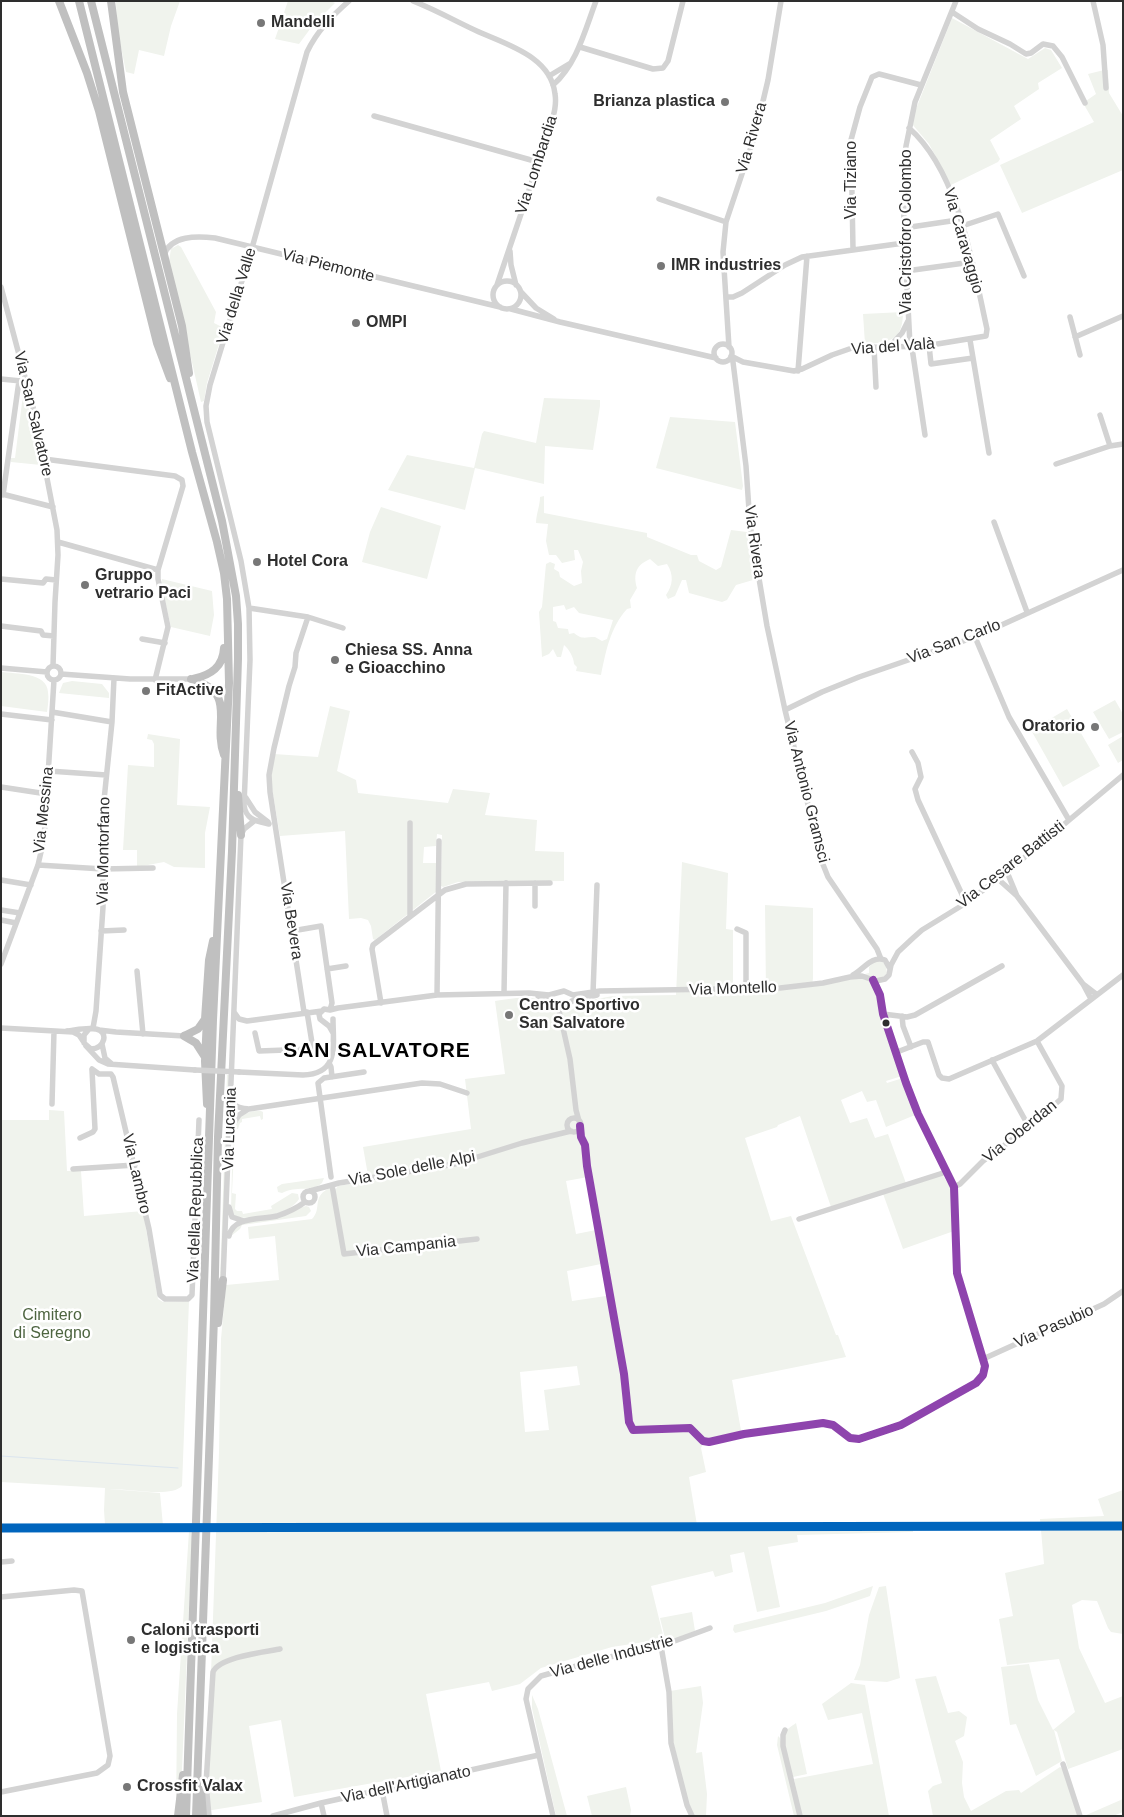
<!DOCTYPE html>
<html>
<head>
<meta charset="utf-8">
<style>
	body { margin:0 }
	#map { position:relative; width:1124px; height:1817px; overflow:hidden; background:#fff; font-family:Helvetica,sans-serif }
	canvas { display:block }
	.frame { position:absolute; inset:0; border:2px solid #2e2e2e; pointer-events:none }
</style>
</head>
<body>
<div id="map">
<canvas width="1124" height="1817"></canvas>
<div class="frame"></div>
</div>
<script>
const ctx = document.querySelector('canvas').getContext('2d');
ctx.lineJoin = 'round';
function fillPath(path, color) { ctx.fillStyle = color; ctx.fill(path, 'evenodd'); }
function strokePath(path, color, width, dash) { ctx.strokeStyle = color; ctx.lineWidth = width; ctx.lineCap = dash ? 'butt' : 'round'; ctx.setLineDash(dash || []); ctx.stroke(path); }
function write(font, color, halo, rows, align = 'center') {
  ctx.font = font + ' Helvetica,sans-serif'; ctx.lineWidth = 5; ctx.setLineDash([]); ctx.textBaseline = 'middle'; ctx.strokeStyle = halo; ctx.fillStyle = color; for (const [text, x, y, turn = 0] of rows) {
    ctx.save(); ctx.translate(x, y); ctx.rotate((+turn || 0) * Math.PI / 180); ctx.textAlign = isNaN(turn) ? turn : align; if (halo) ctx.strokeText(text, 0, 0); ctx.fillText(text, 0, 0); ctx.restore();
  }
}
fillPath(new Path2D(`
	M116,1H180L171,26L164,56L139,50L134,74L126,72L117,27Z
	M288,1H331L335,3L313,25L299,44L275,39Z
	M952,18L1028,59L1045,48L1051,50L1062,68L1038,83L1039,89L1014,106L1021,119L990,140L1000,159L998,162L951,185L929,144L912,124L914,114Z
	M1104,70H1108L1109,93L1123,116V170L1022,213L1000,165L1094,122L1083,103L1096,94L1088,74Z
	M178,245L181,247L216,312L214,323L224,328L207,383L204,401L201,402L169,261L171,249Z
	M903,312C903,340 890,343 865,344L863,314Z
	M24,387L41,465L11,462V458H15Z
	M544,398L600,400V406L593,450L545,446L544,484L475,468L465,510L388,490L407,455L474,468L482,434L484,431L536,443Z
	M670,417L735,422L743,486L742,490L656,468Z
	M544,496V513L647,533V537L691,555H697L699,561L716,570L721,567L731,530L747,532L753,580L736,585L727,600L722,602L689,593L686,580H682L675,596L668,599L666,595C673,585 674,575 667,564L658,566L650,559C636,565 633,574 637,588L630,600L631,608L627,609C610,628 606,651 601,675L576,671L577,667L574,664C574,658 569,649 564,645L561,657H557L553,649L549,654L542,657L539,612L542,607L546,564L550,562L555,564L554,569L559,572L560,577L574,586L582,583L581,571L583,562L578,550H574L575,560L562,563L556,555H549L546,541L548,524L536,523C536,514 540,506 540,497ZM564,605L566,610L574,607L579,613L613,620L607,639L602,641L595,637C585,637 582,640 574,633L569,634L568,629L558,628L556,622L553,621V607Z
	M381,507L441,526L427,579L362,562L370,532Z
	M162,579L212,591L214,615L210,636L171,627L161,584Z
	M1,672C16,674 47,672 48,692C49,698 48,705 47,712L1,706Z
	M72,681L102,684L109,693V698L59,693L63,683Z
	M1115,700L1123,714V732L1109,739L1093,712Z
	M330,706L350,711L337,771L356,780L358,793L448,803L453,789L490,793L485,815L537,820L535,851L564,852V881L458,882L443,887L441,886L442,835L437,834L436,846L424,847L423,863H437V891L375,940L373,939L371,926L368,920L361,918L349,919L345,831L280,836L270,776L274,754L318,757Z
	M1067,709L1100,766L1063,787L1031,730Z
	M148,734L180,739L177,805L210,807L205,833V868L174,867L164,862L137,867V850H123L128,765L154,767V744L152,740L147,739Z
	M1123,736V760L1118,763L1108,745Z
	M682,862L728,873L726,929L733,930V994L766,993L765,905L813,908V978L812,987L869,973V967L875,961L883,962L886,966L887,973L881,979L871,976L902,1076L886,1081L887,1083L903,1078L916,1113L915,1115L886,1127L876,1100L867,1102L862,1091L841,1100L850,1123L867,1118L875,1138L888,1134L907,1186L942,1174L953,1192L954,1231L903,1249L882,1191L831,1207L800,1116L778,1125L777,1127L745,1138L771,1221L791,1216L836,1335H838L846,1357L732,1380L742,1436L704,1442L701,1448L706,1472L689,1477L698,1531L913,1530V1532L797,1535L798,1542L768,1547L780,1607L757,1612L744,1552L730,1555L733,1572L715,1577L713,1571L651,1586L664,1639L612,1647L541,1668L520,1684L492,1691L489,1682L426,1694L441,1771L294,1797L281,1720L249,1726L262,1802L206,1811L219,1452L221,1339L226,1285L279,1280L275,1236L249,1239L248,1227L312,1219C323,1208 310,1196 332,1187L335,1190L338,1186L369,1181L363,1147L471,1129L465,1079L505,1074L495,1001C513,998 545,992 555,1011H568L591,1000L613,996L676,995ZM588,1177L596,1230L576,1234L566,1181ZM601,1264L607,1294L606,1296L572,1301L567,1271ZM577,1366L580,1385L544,1390L549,1430L525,1432L520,1372Z
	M227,1075H230L221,1281H220Z
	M49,1110L64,1111L67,1171H81L84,1216L143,1211L158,1299L163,1302L189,1301L182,1486C171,1498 126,1488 109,1489L160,1493L163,1526L105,1525L104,1510L105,1488L1,1482V1120H49Z
	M261,1111L263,1112V1119L261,1120L260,1116L242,1119V1122L240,1123L238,1129H235L232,1193L236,1194L235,1209L237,1211H242L243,1214L272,1209L271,1206L292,1193L298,1194L299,1199C288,1216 254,1220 235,1217L231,1208L233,1131C236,1116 246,1110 261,1111Z
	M324,1178L322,1183C310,1193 297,1185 282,1193L278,1192L277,1187L282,1184Z
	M306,1206L309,1207L311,1211L306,1216L242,1225L240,1229L231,1236L236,1226Z
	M1123,1490V1634L1111,1632L1108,1628L1097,1601L1082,1600L1072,1605L1079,1648L1105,1703L1123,1696V1749L1068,1769L1057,1732L1054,1730L1062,1761L1036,1776L1016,1724L1010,1725L1001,1667L1029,1664L1038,1700L1053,1730L1075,1712L1059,1659L1007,1665L999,1619L1013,1616L1005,1573L1044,1564L1040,1519L1104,1516L1098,1499Z
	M189,1531H191L192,1538L182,1769L176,1816L177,1714Z
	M873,1586L870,1596L826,1611L735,1633L733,1630L734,1625L825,1603Z
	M886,1586L900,1678L887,1682L854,1680L860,1665L869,1615L879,1587Z
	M692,1612L695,1631L666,1642L660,1618Z
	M936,1676L948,1713L959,1711L967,1717L964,1736L955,1741L963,1762L962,1783L964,1797L971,1811L1006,1791L1019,1790L1021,1793L1060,1767L1063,1769L1080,1816H933L928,1791L933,1786L942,1783L915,1679Z
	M851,1683L865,1685L889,1816H802L794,1779L873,1764L862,1713L828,1720L822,1704Z
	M701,1686L703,1703L696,1753L702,1752L707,1794L706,1816H693L689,1805L673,1741L670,1691Z
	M532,1695L538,1709L567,1816H556L532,1708Z
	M796,1723L807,1774L793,1777C790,1765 782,1746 785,1734C786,1729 792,1726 796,1723Z
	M778,1736L780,1738L798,1816H794L777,1745Z
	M626,1787L631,1810L630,1816H592L587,1796Z
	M1123,1799V1812L1113,1816H1084Z`), '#f0f3ed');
strokePath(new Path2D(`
	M1,1456L178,1468`), '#dbe5ef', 1);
strokePath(new Path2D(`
	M413,1C436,10 457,22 479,32C508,45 551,57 555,94C557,106 553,117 550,128L497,285
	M1093,1L1103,45L1106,88
	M952,12L978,29L1010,44L1026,54L1031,53L1043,44L1053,46L1062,57L1085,103
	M580,47L653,69L663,68L668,61L683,1
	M549,76L569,64
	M553,85C577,64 585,30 596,1
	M374,116L538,162
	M659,199L726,222
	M962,226L998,214L1024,276
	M904,228L951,221
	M853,249L851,140L860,107L872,77L879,74L883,75L921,85
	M510,251L511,265L516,285
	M164,255C171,235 197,236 215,238L500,307
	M906,271L972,262
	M493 295a14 14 0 1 1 28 0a14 14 0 1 1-28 0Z
	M1,287L34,411L57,530L58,555L55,602L53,666
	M521,292L536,308L554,319
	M726,297H733L742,293L785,265L802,257L904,243
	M511,309L560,322L716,358
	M1070,317L1080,355
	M1075,337L1123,316
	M970,340L989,453
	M714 353a9 9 0 1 1 18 0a9 9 0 1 1-18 0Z
	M929,345L931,364L973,358
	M890,346L902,333L908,321
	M729,347L723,252L726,222L755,135L768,80L781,1
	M874,347L876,387
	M731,356L743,362L794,371L802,369L832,355L852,348L925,346L986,336L987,329C973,266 959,172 909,128
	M731,357L733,362L746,466L750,525L767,626L785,710L822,862L828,877L877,949L881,959
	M798,371L807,256
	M1,379L21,381
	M1100,415L1110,446
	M925,435L912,348L910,345L904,228L903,171L906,146L915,102L956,1
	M44,459L175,476L182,480L183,486L158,570V579L168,627L155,680
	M1056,464L1110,446L1123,444
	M2,494L53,507
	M3,495L19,381
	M994,522L1027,612
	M58,542L158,570
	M1,579L43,583L46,579L56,580
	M249,608L241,561L207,422L206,406L210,385L252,248L307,52C317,31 332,16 349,1
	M1,626L41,631L43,635L54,636
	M975,637L1009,717L1069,820
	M142,639L165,643
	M47 673a7 7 0 1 1 14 0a7 7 0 1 1-14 0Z
	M1,668L47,672
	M61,674L130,679H191
	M785,710L822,692L859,677L975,637L1123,570
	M52,712L112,722
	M1,714L52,720
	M912,752L918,763L921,777L915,789L918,800L966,903
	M49,771L106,775
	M1,787L47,794
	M246,798L255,812L268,822
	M269,824C256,821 246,820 244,805L250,660L249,608L308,617L343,628
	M38,865L103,869L153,868
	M1007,872L1017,896
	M998,879L1017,896L1083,984L1091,999
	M1,880L31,885
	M535,906V883
	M1,910L20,913
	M410,916V823
	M1,920L16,923
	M737,929L746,933V989
	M101,931L124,930
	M292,931L321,926L332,1003L330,1010
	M1,964L38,865L44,839L54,680
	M327,969L346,966
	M137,971L143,1034
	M853,975C864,969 872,955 885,960L890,969
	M1083,984L1096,994
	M504,993L506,883
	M593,993L597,885
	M437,995L439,841
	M538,996L563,1008L572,1001L597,995
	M381,1003L372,949L373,945L445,890L466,884L550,883
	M558,1006L570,1059L576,1110L579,1121
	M234,1012L239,1019L247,1021L322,1011
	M304,1012L270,792L269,775L274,748L289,686L295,667L296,653L308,617
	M883,1014L907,1017L915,1015L1002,966
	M902,1016L903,1026L911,1047
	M1,1028L73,1032L79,1035L83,1041
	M93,1028L96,1011L103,907V810L112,722L114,678
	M99,1030L116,1032L184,1036
	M67,1031C76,1030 87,1027 96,1029C109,1031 105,1049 91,1049L84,1043V1035L89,1029
	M255,1033L259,1051L313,1049L307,1012
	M333,1033L329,1026L320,1019L319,1014L324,1009L330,1010L338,1008L437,995L529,993L549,995L564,991L573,995L600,991L780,988L823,983L850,977L862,976L876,981L885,979L889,975L891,965L898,952L913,938L922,930L966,903L1007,872L1123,775
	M102,1044L105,1058L112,1064
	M86,1046L99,1060L108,1064L195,1070
	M897,1052L923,1042H928L939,1075L942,1078L949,1079L1037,1041L1123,975
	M992,1060L1029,1127
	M329,1063L331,1067L332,1077
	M92,1069L99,1074H111L113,1077L149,1229L160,1295L165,1299H188L192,1295L199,1120
	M239,1072L303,1075C340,1074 333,1044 333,1019
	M233,1099C234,1108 241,1108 249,1109L422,1083L440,1084L467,1093
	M52,1104L54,1031
	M567 1125a7 7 0 1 1 14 0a7 7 0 1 1-14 0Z
	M232,1126L239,1115L247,1110
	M580,1126L581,1137L585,1145L587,1166L624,1374L629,1422L633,1430L690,1428L703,1441L709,1442L744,1434L823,1423L833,1425L850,1438L859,1439L901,1425L976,1383L983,1375L985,1366L957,1273L954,1187L918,1114L906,1083L883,1014L880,995L873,980
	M80,1138L93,1132L95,1129L92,1070
	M73,1169L135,1165
	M331,1177L318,1083L324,1078L364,1072
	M332,1185L344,1254L477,1239
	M954,1187L960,1184L983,1161L1029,1127L1061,1099L1062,1086L1037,1041
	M303 1197a6 6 0 1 1 12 0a6 6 0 1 1-12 0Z
	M310,1191L339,1183L455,1164L522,1143L571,1131
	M229,1207L232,1217L244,1221
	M799,1219L946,1172
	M229,1236C233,1216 261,1220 277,1216C286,1213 297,1208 305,1202
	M223,1280L241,835L244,829L254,821
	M983,1359L1104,1304L1123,1291
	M1,1562L12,1561
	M1,1597L74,1590L82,1591L110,1756L108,1765L97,1773L1,1792
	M661,1646L669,1692L671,1743L687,1805L692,1816
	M785,1730L783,1735V1746L800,1816
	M1063,1764L1080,1816
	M382,1790L387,1816
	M321,1803L324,1816
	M209,1816L206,1784L213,1672C219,1657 264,1652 280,1649
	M273,1816L321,1803L539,1755
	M553,1816L526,1699L528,1689L541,1676L605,1658L661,1646L710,1628`), '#d3d3d3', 5.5);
strokePath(new Path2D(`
	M59,1L87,73L99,111L157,343L170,378
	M79,1L192,452L217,542L224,573L227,599L229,683L213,1020L186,1816
	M91,1L222,521L236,596L238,624V659L232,851L218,1137L214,1318L196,1816
	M111,1L123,92L182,326L189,373
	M191,679C239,693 212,722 224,755
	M193,679C211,675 223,667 224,648
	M238,795L241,835
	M207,1018L205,1061L207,1104
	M184,1036L198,1029L205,1019L209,960L213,941
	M184,1036L196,1043L205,1057
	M218,1323L223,1280
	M201,1790L203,1816
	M178,1816L183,1775`), '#c0c0c0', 8);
strokePath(new Path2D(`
	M195,1070L239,1072`), '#d3d3d3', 5.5);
strokePath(new Path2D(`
	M580,1126L581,1137L585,1145L587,1166L624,1374L629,1422L633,1430L690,1428L703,1441L709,1442L744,1434L823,1423L833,1425L850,1438L859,1439L901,1425L976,1383L983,1375L985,1366L957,1273L954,1187L918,1114L906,1083L883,1014L880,995L873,980`), '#8e44ad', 8);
strokePath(new Path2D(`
	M1,1528L1123,1526`), '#0065bd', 9);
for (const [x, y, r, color] of [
	[261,23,5,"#777"],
	[725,102,5,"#777"],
	[661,266,5,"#777"],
	[356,323,5,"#777"],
	[257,562,5,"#777"],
	[85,585,5,"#777"],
	[335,660,5,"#777"],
	[146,691,5,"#777"],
	[1095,727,5,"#777"],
	[509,1015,5,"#777"],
	[886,1023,4.5,"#2e2e2e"],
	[131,1640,5,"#777"],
	[127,1787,5,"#777"]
]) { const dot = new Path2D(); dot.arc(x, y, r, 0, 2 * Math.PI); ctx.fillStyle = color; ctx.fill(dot); strokePath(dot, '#fff', 2); }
write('bold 16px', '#2e2e2e', '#fff', [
	["Mandelli",271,23],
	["Brianza plastica",715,102,"right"],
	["IMR industries",671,266],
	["OMPI",366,323],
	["Hotel Cora",267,562],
	["Gruppo",95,576],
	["vetrario Paci",95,594],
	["Chiesa SS. Anna",345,651],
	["e Gioacchino",345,669],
	["FitActive",156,691],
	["Oratorio",1085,727,"right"],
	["Centro Sportivo",519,1006],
	["San Salvatore",519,1024],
	["Caloni trasporti",141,1631],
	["e logistica",141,1649],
	["Crossfit Valax",137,1787]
], 'left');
write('16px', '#2e2e2e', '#fff', [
	["Via Rivera",752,138,-74],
	["Via Lombardia",537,165,-72],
	["Via Tiziano",852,180,-90],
	["Via Cristoforo Colombo",907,232,-90],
	["Via Caravaggio",963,241,74],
	["Via Piemonte",328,266,14],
	["Via della Valle",237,296,-73],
	["Via del Valà",893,347,-4],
	["Via San Salvatore",33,414,77],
	["Via Rivera",754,542,82],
	["Via San Carlo",954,642,-21],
	["Via Antonio Gramsci",806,792,76],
	["Via Messina",44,810,-84],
	["Via Montorfano",104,851,-89],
	["Via Cesare Battisti",1011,865,-38],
	["Via Bevera",291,921,81],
	["Via Montello",733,989,-2],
	["Via Lucania",230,1129,-88],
	["Via Oberdan",1020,1132,-39],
	["Via Sole delle Alpi",412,1169,-11],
	["Via Lambro",136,1174,77],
	["Via della Repubblica",196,1210,-88],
	["Via Campania",406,1247,-6],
	["Via Pasubio",1054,1327,-24],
	["Via delle Industrie",612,1657,-15],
	["Via dell'Artigianato",406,1785,-12]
]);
write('16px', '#4e6541', '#fff', [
	["Cimitero",52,1316],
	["di Seregno",52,1334]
]);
ctx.letterSpacing = '1px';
write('bold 21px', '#000', '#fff', [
	["SAN SALVATORE",377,1051]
]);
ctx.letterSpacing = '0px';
</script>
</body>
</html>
